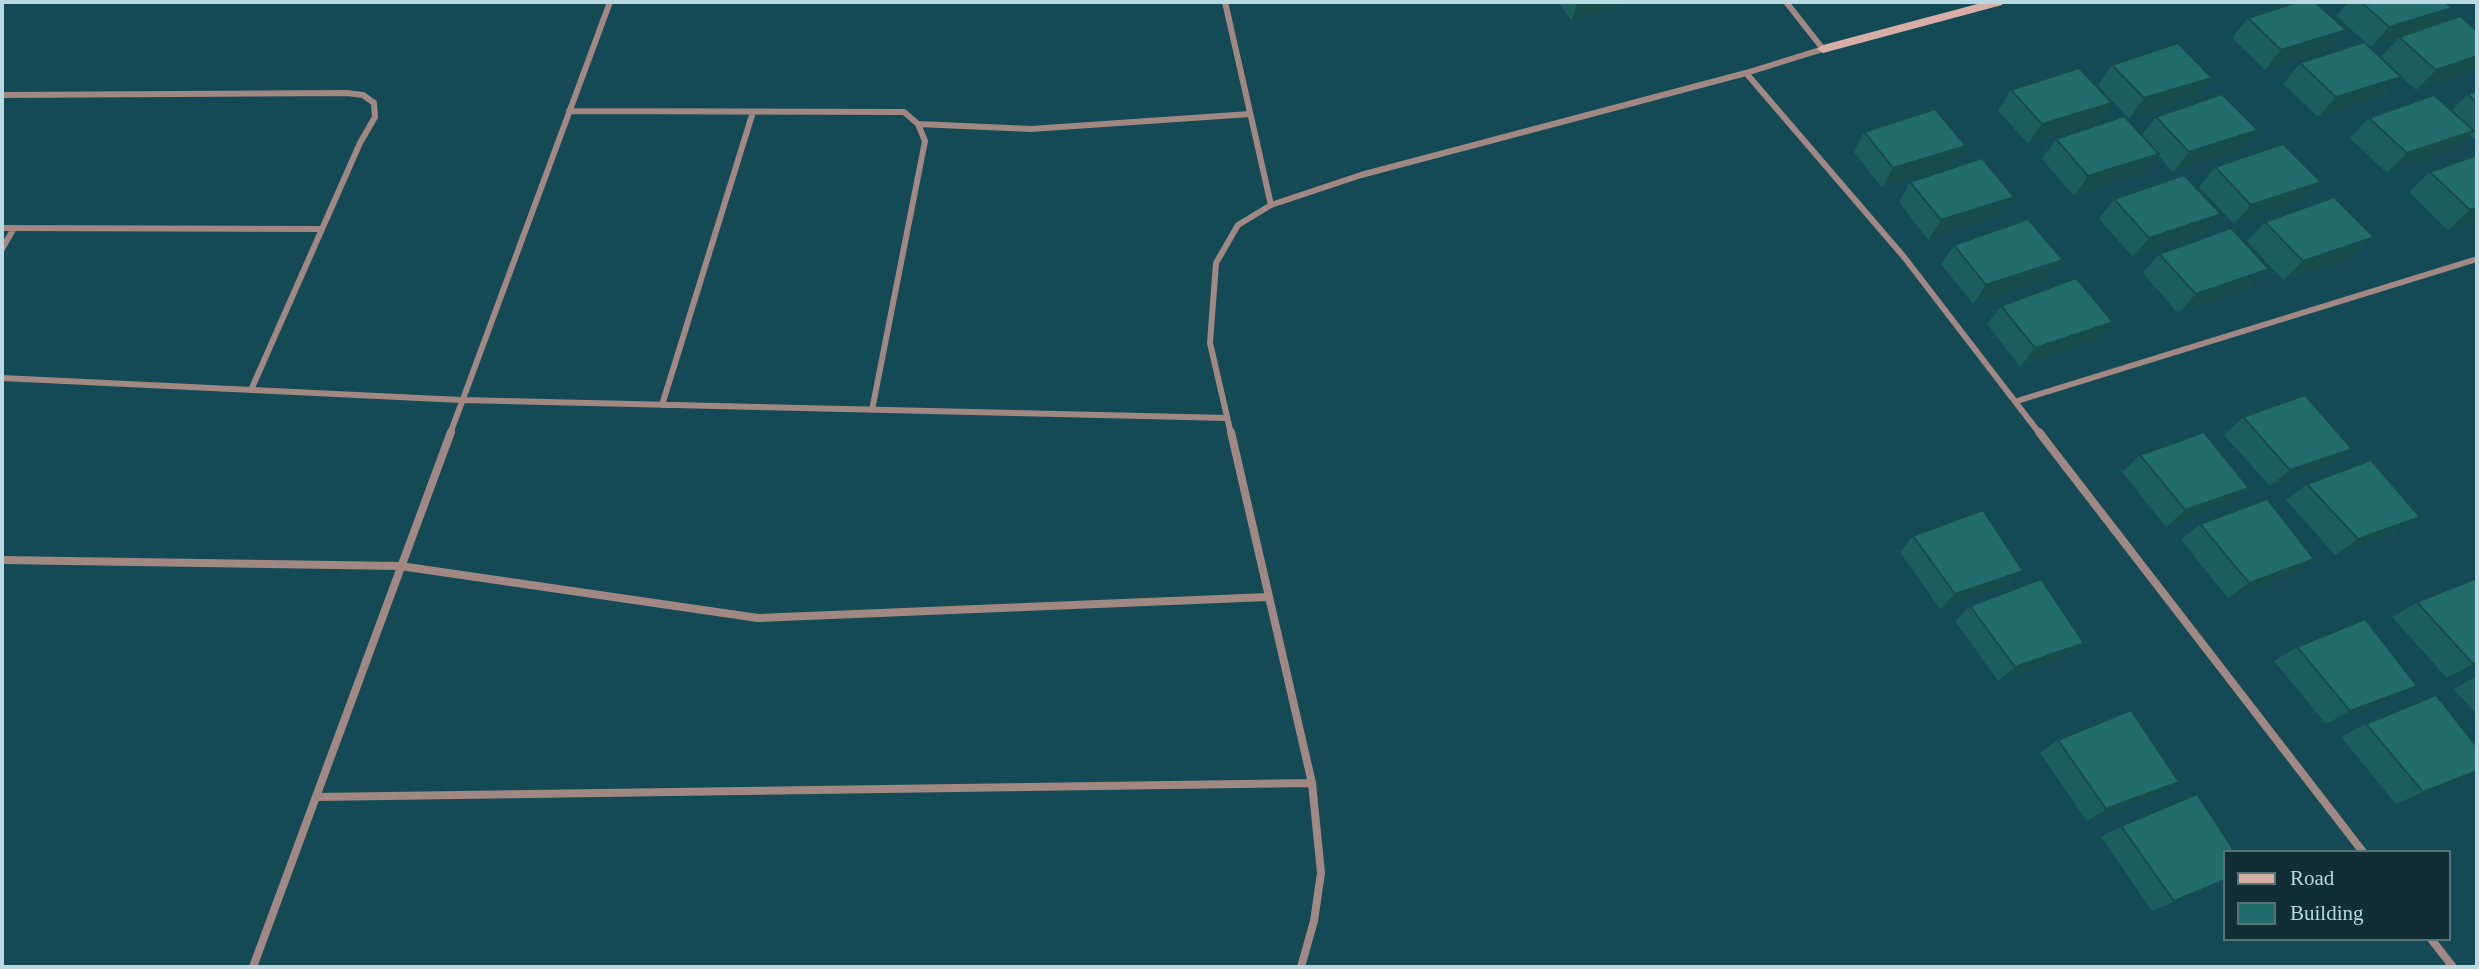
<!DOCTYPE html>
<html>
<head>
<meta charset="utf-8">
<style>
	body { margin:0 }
	#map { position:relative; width:2479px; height:969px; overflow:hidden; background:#134a55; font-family:Georgia,serif }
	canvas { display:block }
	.frame { position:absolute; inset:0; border:4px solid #b8d9e1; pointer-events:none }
	.legend { position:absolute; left:2223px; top:850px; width:228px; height:91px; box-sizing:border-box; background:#112e34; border:2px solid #547279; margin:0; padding:9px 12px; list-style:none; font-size:21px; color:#b8d9e1 }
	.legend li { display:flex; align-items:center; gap:14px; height:35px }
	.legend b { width:35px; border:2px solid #547279 }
</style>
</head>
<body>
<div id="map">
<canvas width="2479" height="969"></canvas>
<div class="frame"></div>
<ul class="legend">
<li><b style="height:9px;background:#d6aea5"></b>Road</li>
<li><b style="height:19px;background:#216d6c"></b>Building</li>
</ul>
</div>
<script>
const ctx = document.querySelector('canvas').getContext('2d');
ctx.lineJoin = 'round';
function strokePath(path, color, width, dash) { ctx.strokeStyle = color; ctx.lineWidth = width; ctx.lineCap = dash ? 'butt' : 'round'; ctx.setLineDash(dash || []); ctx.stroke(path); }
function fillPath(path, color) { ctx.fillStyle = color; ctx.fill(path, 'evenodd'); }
strokePath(new Path2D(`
	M1225,2L1271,205
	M1746,73L1904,257L2040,434
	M2,95L347,93L363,95L374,103L375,117L360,143L251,390
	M569,111L904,112L918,124L925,141L872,410
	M918,124L1031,129L1250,114
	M2,228L322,229
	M2,249L14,228
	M2,378L461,400L1227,418
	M2017,401L2477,259
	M662,405L753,112
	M450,434L610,2
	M1231,434L1210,343L1216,263L1238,225L1271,205L1361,175L1746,73L1823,49L1786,2`), '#a18882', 6);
strokePath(new Path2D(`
	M1231,432L1312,783L1321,873L1314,921L1301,967
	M2039,432L2363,852
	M2,560L400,566L758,618L1268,597
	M316,797L1312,783
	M2431,939L2453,967
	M253,967L451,432`), '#a18882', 8);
fillPath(new Path2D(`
	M1985,2H2004L2002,5L1823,53L1817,49L1823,45Z`), '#d6aea5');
fillPath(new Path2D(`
	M1558,2H1632L1631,3L1572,21Z
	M2348,2H2445L2437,24L2477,31V70L2416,90L2385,62L2401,77L2382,97L2318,117L2283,84L2300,63L2381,57L2397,40L2371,47L2336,16Z
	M2248,18L2346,30L2328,51L2265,70L2232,38Z
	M2112,65L2212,78L2196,98L2129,119L2098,85Z
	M2011,90L2112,103L2097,124L2028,144L1998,110Z
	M2477,91V142L2470,135L2453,151L2387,173L2350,138L2369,118L2451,111L2468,94Z
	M2156,117L2241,150L2173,172L2158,155L2143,174L2074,196L2042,159L2056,139L2142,135Z
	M1864,132L1966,146L1953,166L1882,188L1854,152Z
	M2477,155V220L2448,230L2409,192L2430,172Z
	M2215,167L2321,182L2302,201L2234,224L2199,187Z
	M1910,182L2001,216L1928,240L1899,202Z
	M2114,199L2204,234L2133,257L2099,219Z
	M2265,222L2354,257L2283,280L2247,241Z
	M1954,245L2048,279L1973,304L1941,264Z
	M2159,254L2251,288L2178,313L2143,273Z
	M2001,306L2113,322L2097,340L2020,367L1987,324Z
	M2243,417L2330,466L2270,486L2224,435Z
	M2140,455L2249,488L2229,504L2166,527L2122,472Z
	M2307,484L2397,533L2335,555L2286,500Z
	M2200,524L2292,575L2228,598L2181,540Z
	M1913,536L2007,586L1940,609L1900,552Z
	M2417,602L2477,666L2447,678L2392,617Z
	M1970,606L2084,643L2067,657L1998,681L1955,621Z
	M2297,647L2392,699L2326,724L2274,661Z
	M2477,676V715L2454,689Z
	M2366,724L2477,747V772L2396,804L2341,737Z
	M2058,740L2179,782L2158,794L2087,821L2040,753Z
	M2121,826L2225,881L2152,911L2101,837Z`), '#1c5e5d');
fillPath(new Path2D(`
	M1577,2H1632L1631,3L1572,21Z
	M2452,8L2433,29L2399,37L2397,40L2371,47L2389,27Z
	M2346,30L2328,51L2265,70L2281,50Z
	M2477,56V70L2416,90L2436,70Z
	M2401,77L2382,97L2318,117L2336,97Z
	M2212,78L2196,98L2129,119L2144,98Z
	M2112,103L2097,124L2028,144L2042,124Z
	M2258,130L2241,150L2173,172L2189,152Z
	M2474,131L2453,151L2387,173L2407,153Z
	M1966,146L1953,166L1882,188L1893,168Z
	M2159,154L2143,174L2074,196L2088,176Z
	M2321,182L2302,201L2234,224L2251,205Z
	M2014,197L2001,216L1928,240L1941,220Z
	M2477,208V220L2448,230L2470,210Z
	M2221,214L2204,234L2133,257L2149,238Z
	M2374,237L2354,257L2283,280L2303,261Z
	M2063,260L2048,279L1973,304L1986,285Z
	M2269,269L2251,288L2178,313L2196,294Z
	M2113,322L2097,340L2020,367L2035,348Z
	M2352,449L2330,466L2270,486L2290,470Z
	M2249,488L2229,504L2166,527L2185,510Z
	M2420,517L2397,533L2335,555L2358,539Z
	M2314,559L2292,575L2228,598L2249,583Z
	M2023,571L2007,586L1940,609L1955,594Z
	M2084,643L2067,657L1998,681L2015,667Z
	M2477,662V666L2447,678L2473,664Z
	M2417,686L2392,699L2326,724L2350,711Z
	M2477,771L2464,778L2396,804L2423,792Z
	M2179,782L2158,794L2087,821L2106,809Z`), '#174c4c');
const building = new Path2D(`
	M2297,2H2315L2346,30L2281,50L2248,18Z
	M2361,2H2445L2452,8L2389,27Z
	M2460,16L2477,31V56L2436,70L2399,37Z
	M2364,42L2401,77L2336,97L2300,63Z
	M2178,43L2212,78L2144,98L2112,65Z
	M2079,68L2112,103L2042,124L2011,90Z
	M2477,91V103L2468,94Z
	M2222,94L2258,130L2189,152L2156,117Z
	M2434,95L2474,131L2407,153L2369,118Z
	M1935,109L1966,146L1893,168L1864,132Z
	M2124,116L2159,154L2088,176L2056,139Z
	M2283,144L2321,182L2251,205L2215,167Z
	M2477,155V208L2470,210L2430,172Z
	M1982,158L2014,197L1941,220L1910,182Z
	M2184,175L2221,214L2149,238L2114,199Z
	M2334,197L2374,237L2303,261L2265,222Z
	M2028,219L2063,260L1986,285L1954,245Z
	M2231,228L2269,269L2196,294L2159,254Z
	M2076,278L2113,322L2035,348L2001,306Z
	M2305,395L2352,449L2290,470L2243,417Z
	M2204,432L2249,488L2185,510L2140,455Z
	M2371,460L2420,517L2358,539L2307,484Z
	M2267,499L2314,559L2249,583L2200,524Z
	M1983,510L2023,571L1955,594L1913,536Z
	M2477,578V662L2473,664L2417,602Z
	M2041,579L2084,643L2015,667L1970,606Z
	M2365,619L2417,686L2350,711L2297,647Z
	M2436,695L2477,747V771L2423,792L2366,724Z
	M2131,710L2179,782L2106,809L2058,740Z
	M2197,794L2235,852H2225V880L2174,901L2121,826Z`);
fillPath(building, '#216d6c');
strokePath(building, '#174c4c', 2);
</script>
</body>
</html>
